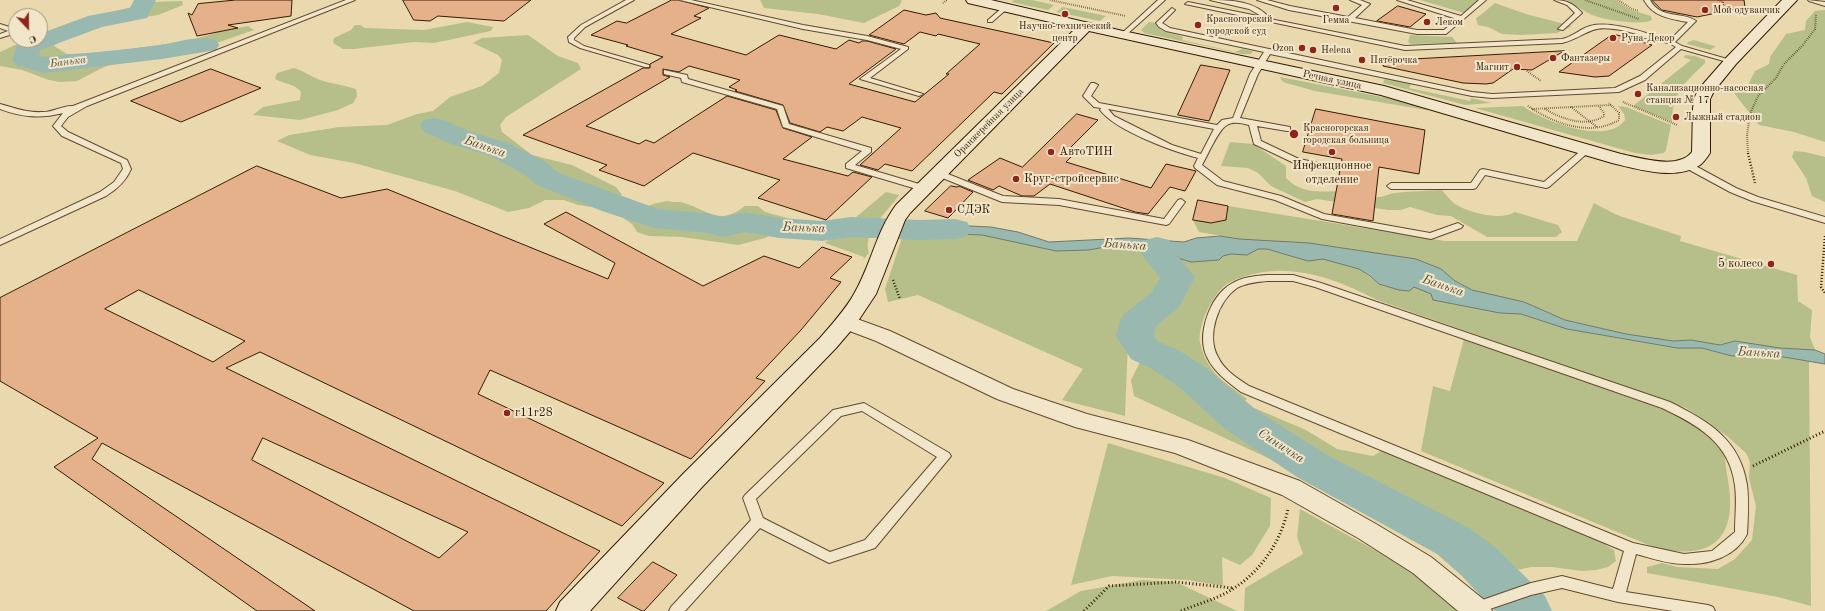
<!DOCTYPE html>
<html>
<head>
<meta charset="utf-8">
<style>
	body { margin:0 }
	#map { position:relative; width:1825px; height:611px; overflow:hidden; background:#ead9ae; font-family:"Old Standard TT",serif }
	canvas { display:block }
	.north { position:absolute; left:8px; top:8px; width:40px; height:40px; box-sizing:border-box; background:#f1e6ca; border:1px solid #a6947a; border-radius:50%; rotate:158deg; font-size:11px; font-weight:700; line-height:16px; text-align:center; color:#361a02 }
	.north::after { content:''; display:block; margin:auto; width:14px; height:18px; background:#8f2418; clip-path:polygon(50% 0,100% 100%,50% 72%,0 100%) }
</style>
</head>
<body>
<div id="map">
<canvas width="1825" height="611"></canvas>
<div class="north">С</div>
</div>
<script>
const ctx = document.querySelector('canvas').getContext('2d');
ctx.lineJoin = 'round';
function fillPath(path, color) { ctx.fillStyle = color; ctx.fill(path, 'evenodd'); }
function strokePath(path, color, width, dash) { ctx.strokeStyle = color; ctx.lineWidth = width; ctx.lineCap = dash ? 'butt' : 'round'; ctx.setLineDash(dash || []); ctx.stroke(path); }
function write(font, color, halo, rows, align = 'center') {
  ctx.font = font + ' "Old Standard TT",serif'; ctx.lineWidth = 4; ctx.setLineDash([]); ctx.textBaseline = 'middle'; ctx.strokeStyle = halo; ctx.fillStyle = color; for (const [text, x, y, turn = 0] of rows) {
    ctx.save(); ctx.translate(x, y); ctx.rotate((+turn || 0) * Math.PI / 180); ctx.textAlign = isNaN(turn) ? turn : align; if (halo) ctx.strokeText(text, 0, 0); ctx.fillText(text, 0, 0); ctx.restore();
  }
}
fillPath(new Path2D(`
	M760,0H900L902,1L899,6L864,23L818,14L764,8Z
	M1014,0H1032L1054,5L1048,10L1011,2Z
	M1420,0H1479L1464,13Z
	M1565,0H1616L1631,10L1651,16L1652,20C1641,26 1605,20 1592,15C1583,11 1574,4 1565,0Z
	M182,1L183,5L158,15L114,22L65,35L54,46L67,54L99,53L188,41L222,31L248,26L254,30L182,55L118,62L102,68L77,81L60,82L49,80L22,70L0,66V52L26,40H40V34L72,22L152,2Z
	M1495,3L1526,14L1572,26L1557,33L1522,35L1502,34L1488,27L1478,25L1476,18C1483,14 1488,8 1495,3Z
	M1063,7L1106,16L1100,21L1056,12Z
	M1825,10V142L1794,132L1759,125L1734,93L1748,85L1755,71L1769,64L1770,57L1786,34L1805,30L1806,21L1815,11Z
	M467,22L493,27L491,31L434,43L414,42L354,49H343L333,43L334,38L351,30L355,25H360L365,28L424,30Z
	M1149,22L1156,23C1160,33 1172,33 1181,36L1183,37L1182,40L1235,52L1242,49L1253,51L1251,54H1242L1144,33L1141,30Z
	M528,35L558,56L578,63L581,69L506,117L500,125L502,132L532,155L572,165L616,187L622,195L605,209L578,205L564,200H545L529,208L508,212L455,191L354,163L310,155L277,141L289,135L339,127L387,125L417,114L433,111L450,97L482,86L499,73L502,60L498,55L473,43L482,38Z
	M1410,35L1452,37L1457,43L1410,44L1408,42Z
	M1694,40L1714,46H1716L1710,50L1687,44L1688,42Z
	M1686,55L1695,56L1705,60V63C1685,83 1672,92 1672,122L1633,106L1691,60L1683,57Z
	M294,68C304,71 310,76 320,80C332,84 344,85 356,89L357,96L353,103L338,110L300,120L253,115L263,107L300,100L301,92C295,84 285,84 275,79L277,73Z
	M1280,77L1413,103L1438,110H1426L1315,91L1286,83L1282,81Z
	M1385,78L1411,84L1409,88L1470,101L1471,98L1491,103L1465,105L1383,83Z
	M1523,106C1542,121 1607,146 1625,120L1624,114L1618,106L1626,107L1671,125L1666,150L1664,153L1651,155L1635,153L1475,108Z
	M1230,142L1253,144L1286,166V178C1304,197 1327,190 1351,191C1358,191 1365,197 1374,197C1381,198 1388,194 1395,193C1411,191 1427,191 1442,190C1446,195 1450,200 1455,204C1469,213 1501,221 1515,212L1558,225L1562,232L1556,237H1487L1451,216L1437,215L1410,207L1401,210H1388L1317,199L1305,202L1271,186L1258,173L1248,168L1221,166Z
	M1794,151L1805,152L1825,157V202L1812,196L1806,178L1792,157Z
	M886,192L899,195C889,210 872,223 868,241C867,244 868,250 869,253L863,260L864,257L825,243Z
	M667,201C671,202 676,202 680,202C707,208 717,228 745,206H758L765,212L802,222L792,229L777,232L765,238L738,245L682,237L649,236L637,232L632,224L623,218L653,204Z
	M1594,203L1617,215L1681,236L1680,241L1797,275L1798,301L1812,310L1810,337L1815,350L1780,348L1735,341L1720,345L1691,340L1673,341L1626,334L1565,320L1524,302L1472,290L1455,281L1441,269L1416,259L1309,243L1239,239L1199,232L1193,220L1211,223L1226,220L1228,206L1445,241H1577Z
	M904,232L982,235L1056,251L1088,250L1117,245L1137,247L1159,255L1173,254L1181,259L1231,254L1247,255L1258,249H1267L1308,261L1323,259L1359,269L1379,284L1414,287L1431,294L1434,300L1500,313L1521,314L1548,323L1588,333L1677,348H1702L1732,356H1778L1809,361L1811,606L1778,597L1647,573V567L1662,563L1677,567L1718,569L1735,559L1752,540L1756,506L1749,478L1750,462L1746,453L1727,436L1686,408L1377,300C1346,284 1310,269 1274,271C1258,272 1240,276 1227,284C1213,293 1197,326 1200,343C1202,351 1206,361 1211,368C1220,381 1235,389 1247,399L1243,402L1233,399L1306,430L1337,449L1373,456L1381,451L1603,543L1614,550L1616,561L1608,567L1596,570L1582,571L1552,567H1531L1494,575L1479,574L1438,554L1402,531L1366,513L1335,489L1134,396L1131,380L1140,362L1161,367L1204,387L1164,359L1144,350L1135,336L1138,321L1166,299L1178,277L1160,256L1163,271L1159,292L1135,314L1128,342L1125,416L1062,400L1083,369L918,295L888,302L885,289Z
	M1464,339L1665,410C1683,418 1713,432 1722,450C1726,458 1726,471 1728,480C1738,538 1713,561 1656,548L1421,451L1433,386L1450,391Z
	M1108,443L1225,478L1271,498L1270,526L1252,555L1240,565L1222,557L1223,586L1188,580L1112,576L1071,585Z
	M1300,509L1400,564L1465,611H1244L1245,588L1303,554L1297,537Z
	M1142,580L1176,582L1237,611H1046L1081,591Z`), '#b6bf8a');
const water = new Path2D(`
	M908,223L991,227L1018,232L1049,242L1129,238L1184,242L1196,238L1220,236L1239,239L1309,243L1416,259L1441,269L1455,281L1472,290L1524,302L1565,320L1626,334L1673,341L1691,340L1720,345L1735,341L1780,348L1815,350L1825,354V364L1778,356H1732L1702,348H1677L1567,329L1521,314L1500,313L1433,300L1431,294L1414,287L1409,291L1399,290L1379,284L1370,276L1359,269L1323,259L1308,261L1267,249H1258L1247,255L1231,254L1223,256L1219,260L1191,262L1181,259L1173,254L1159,255L1137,247L1117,245L1088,250L1056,251L982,235L904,232Z`);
fillPath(water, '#99b9b0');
strokePath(water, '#71796a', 1);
fillPath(new Path2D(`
	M134,0H156L147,18L102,27L40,50L39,56L44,57C83,53 122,50 161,45C179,42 197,35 216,40L219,45L216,50L162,59L43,73L16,65L12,60L17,46L20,41L40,40V34L88,16L130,8Z
	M434,118L444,120L471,132L508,143L544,161L559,173L658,209L707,213L723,217L745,212L779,218L822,221L851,217L919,220L955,219L967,222L971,229L967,236L955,239L919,240L851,237L822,241L779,238L745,232L723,237L707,233L654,228L602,211L537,185L522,173L488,155L451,144L424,132L420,126L424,120Z
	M1157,237L1169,240L1175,253L1195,277L1179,307L1156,326L1154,336L1157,341L1178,350L1205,367L1255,409L1327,455L1469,528L1495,547L1545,596L1552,611H1495L1461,575L1437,554L1297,477L1225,429L1177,385L1150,368L1131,359L1116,336L1120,321L1125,313L1152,292L1160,278L1142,255L1140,247L1145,240Z`), '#99b9b0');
const building = new Path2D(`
	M236,0H292L291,16L228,25L238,28L197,36L188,13L192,15L198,4Z
	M403,0H531L504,21L438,16L430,21L414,20Z
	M672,0H679L709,8L694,16L701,18L671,34L746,55L779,35L836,49L849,40L859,43L862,41H867L896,49L849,84L915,102L949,74H946L980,44L938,34L936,36L920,32L904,44L869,35L904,10L926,15L936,13L940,18L1054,43L1002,94L994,92L912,171L885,164L878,170L860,165L901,128L862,117L843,131L827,127L820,132L790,123L783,105L735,91L737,90L729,87L740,80L689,66L679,72L663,69V75L670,77L586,126L639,144L646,140L654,143L727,96L776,110L783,128L812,137L783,159L848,176L853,172L872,177L826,220L758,198L780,180L693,153L644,186L599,170L607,165L523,135L643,68H650V64L663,57L626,46L628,45L591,35L617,21L626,23Z
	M1652,0H1744L1745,7L1697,17L1662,10Z
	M1398,6L1426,14L1410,27L1377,21Z
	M1617,35L1652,45L1609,76L1595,77L1559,72L1610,36L1614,37Z
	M1564,51L1532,70L1513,69L1493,83L1486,84L1463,83L1383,66V61Z
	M1201,65L1230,70L1209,121L1178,115Z
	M211,69L261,88L181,122L131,101Z
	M1316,109L1425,130L1419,174L1379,167L1373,221L1332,214L1342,159L1303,152Z
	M1077,114L1098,120L1071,147L1078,150L1066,162L1151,188L1166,164L1196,171L1185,191L1170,187L1148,214L1135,212L1050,184L1034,196H1022L999,186L993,190L968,180L1000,158L1022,167Z
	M257,166L341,198L387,189L608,279L615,263L544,224L566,212L703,286L764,256L799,268L822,247L852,257L830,278L841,282L801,330L756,378L765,381L691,459L490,370L478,394L664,483L622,526L260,352L226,368L600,551L546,611H414L102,443L92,459L315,611H257L54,467L98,438L0,381V298ZM139,290L245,341L213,362L105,309ZM263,438L468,532L439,558L252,460Z
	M951,186L957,187L959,186L973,192L948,218L925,211Z
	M1198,200L1228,206L1226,220L1211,223L1193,220Z
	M653,562L677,575L644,611H642L618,598Z`);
fillPath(building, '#e4b18b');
strokePath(building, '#361a02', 1);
const lane = new Path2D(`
	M346,0H355L87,106L68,117L61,126L68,132L127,160L131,169C126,181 117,189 106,196L0,245V239L100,192L114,182L123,169L121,163L62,136L53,126L63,113C40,119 21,117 0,109V104C15,108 27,113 43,112C53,112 64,105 73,106Z
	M626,0H634L585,27L574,38V40L584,46L649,65V67H645L580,48L569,42L568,37L581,25Z
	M680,0H691L803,25L867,36L908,47V49L870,78L923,94L919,96L860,79L901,49L867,40L803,29Z
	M1158,0H1165L1125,36H1121V34Z
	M1210,0C1231,0 1257,1 1270,19L1405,46L1562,39C1572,37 1580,29 1590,26C1613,20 1647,34 1670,40L1688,22C1671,19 1653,17 1644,0H1650C1661,20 1682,11 1696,21L1675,42L1682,46L1734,61L1731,63L1681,49L1645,80L1619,92L1492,98L1472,96L1270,54L1258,74L1240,118L1290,127V131H1287L1257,126L1261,141L1299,159L1334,166L1335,168L1331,170L1294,163L1254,144L1249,125C1242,123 1233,121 1227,125C1218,130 1208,155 1202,165L1223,181L1281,196L1324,214L1430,233L1458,223L1463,226L1461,228L1431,239L1322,219L1275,200L1217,185L1195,168L1194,166L1198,158C1172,151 1116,131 1100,110L1101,108L1094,107L1083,96L1091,83H1094L1098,85L1091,96L1099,103L1217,125L1222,120L1233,118L1250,74L1264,52L1166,31L1159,27L1156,23L1172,8L1175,10L1162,23L1170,28L1472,92L1492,94L1615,88L1640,76L1676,47L1669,43C1650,39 1611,23 1593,30C1582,34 1575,40 1562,43L1405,50L1185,4L1188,2L1263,17L1249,9ZM1108,109L1214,129L1201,154L1172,145L1114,116Z
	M1257,0H1267L1290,6L1348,17L1362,5L1350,0H1360L1370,4L1355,18L1417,30H1444L1457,19L1397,0H1407L1461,16L1479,0H1486L1446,34H1417L1289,10Z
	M1554,0C1567,0 1574,4 1582,13L1563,30L1558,29L1575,13L1567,5Z
	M1808,0L1825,2V6L1809,1Z
	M1003,7L1008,8L992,22H988V20Z
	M0,24L16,29V33L0,38V34L8,31L0,28Z
	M664,70L687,75L688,79L783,106L789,124L871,148V152L855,165L926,186L927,188L923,191L920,190L846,168V164L862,151L783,127L777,109L682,82L681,78L664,74Z
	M1584,148H1590L1591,150L1549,187L1546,188L1485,175L1476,188L1473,189H1391L1387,186L1391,183H1471L1480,170L1483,169L1544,182Z
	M1684,163H1690L1736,188L1758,197L1825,217V223L1752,201L1730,192L1684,167Z
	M938,170L1003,196L1059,199L1164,219L1178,200L1181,199L1185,202L1169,224L1166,225L1059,205L1002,202L935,175L934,173Z
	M1267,275H1293L1321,283L1670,402C1708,421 1740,439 1747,485C1749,501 1748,518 1747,534C1736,557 1708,565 1684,564C1668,564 1651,558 1636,554L1626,592L1708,605L1713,607L1715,611H1673L1618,602L1562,588L1531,595L1484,611H1471L1469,608L1471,604L1531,583L1562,576L1613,589L1624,551L1241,392C1228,382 1214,372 1207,357C1196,335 1210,296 1231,284C1242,277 1255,276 1267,275ZM1267,281H1293L1315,287L1662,408C1698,425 1730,443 1735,486C1737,501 1735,517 1735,532L1712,551L1684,554L1633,543L1249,386C1237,378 1224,370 1218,357C1206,336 1218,301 1237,288C1246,283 1257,282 1267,281Z
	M864,403L949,453L951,456L875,548L829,563L760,528L685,611H669L671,607L751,520L743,498L745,495L833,410ZM862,411L937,457L865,540L830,552L763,518L756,499L841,416Z`);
const street = new Path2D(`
	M846,315L890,331L1013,389L1087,414L1188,440L1300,481L1376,524L1431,557L1488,603L1492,611H1458L1413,573L1358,538L1282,495L1175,453L1075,427L997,399L876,341L839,327L836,322L839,317Z`);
const secondary = new Path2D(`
	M966,0H991L1123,31L1384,86L1621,154C1641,158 1678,170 1692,152L1693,109L1694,99L1698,90L1726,58L1782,0H1797L1736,64L1714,91L1710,99V153C1707,157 1704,162 1700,165C1676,181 1637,169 1612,163L1381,95L1089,31L910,213L905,220L876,294L854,327L836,348L702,487L590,611H556L560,602L684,473L820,338C832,324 845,310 854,294C871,265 876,232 896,205L1076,28L968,3Z`);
strokePath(lane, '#634a2d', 2);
strokePath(street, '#634a2d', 2);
strokePath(secondary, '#361a02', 2);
strokePath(new Path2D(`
	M1050,0L1126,16
	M1585,0L1639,19
	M1618,0L1632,9L1639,11
	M1718,0L1723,2V6L1732,11
	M943,3L947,0
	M1527,71L1541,81
	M1623,102L1677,125
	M1528,106C1554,124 1590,137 1619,120V113L1609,103
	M1571,107L1597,127
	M1532,109L1611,105
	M1545,109C1562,119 1586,128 1604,116V113L1599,106
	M1748,154L1747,135L1750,114L1758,96L1776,78L1784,64L1803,45L1815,29L1816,14`), '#361a02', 2, [0.5, 1.5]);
strokePath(new Path2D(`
	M1748,153L1755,183
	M1825,236L1821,287L1825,293
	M893,280L900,299`), '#361a02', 2.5, [1, 2]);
strokePath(new Path2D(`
	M1753,466L1825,431
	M1084,611L1109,586L1176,582L1233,588
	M1181,611C1195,605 1210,601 1224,594C1257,577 1280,545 1288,509`), '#361a02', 3, [1, 2.5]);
fillPath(lane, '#f1e6ca');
fillPath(street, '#f1e6ca');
fillPath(secondary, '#f1e6ca');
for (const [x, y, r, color] of [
	[1336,8,4,"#8f2418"],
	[1705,10,4,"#8f2418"],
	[1065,14,4,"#8f2418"],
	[1427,22,4,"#8f2418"],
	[1198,25,4,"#8f2418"],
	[1613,38,4,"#8f2418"],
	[1302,48,4,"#8f2418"],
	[1313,50,4,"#8f2418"],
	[1553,58,4,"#8f2418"],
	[1362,60,4,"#8f2418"],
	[1517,67,4,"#8f2418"],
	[1638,94,4,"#8f2418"],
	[1676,117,4,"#8f2418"],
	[1294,134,5,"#8f2418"],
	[1051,152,4,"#8f2418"],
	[1332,152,4,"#8f2418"],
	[1016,179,4,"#8f2418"],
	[949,210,4,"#8f2418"],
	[1771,264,4,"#8f2418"],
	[507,413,4,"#8f2418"]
]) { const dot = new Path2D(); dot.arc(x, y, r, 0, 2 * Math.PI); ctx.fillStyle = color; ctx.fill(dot); strokePath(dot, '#f1e6ca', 1.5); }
write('10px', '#361a02', '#f1e6ca', [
	["Мой одуванчик",1713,10],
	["Красногорский",1206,19],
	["городской суд",1206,31],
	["Гемма",1336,20,"center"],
	["Леком",1435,22],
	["Научно-технический",1065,26,"center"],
	["центр",1065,38,"center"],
	["Руна-Декор",1621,38],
	["Ozon",1294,48,"right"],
	["Helena",1321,50],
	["Фантазеры",1561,58],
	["Пятёрочка",1370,60],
	["Магнит",1509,67,"right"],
	["Канализационно-насосная",1646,88],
	["станция № 17",1646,100],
	["Лыжный стадион",1684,117],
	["Красногорская",1303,128],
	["городская больница",1303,140]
], 'left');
write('10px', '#361a02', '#f1e6ca', [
	["Речная улица",1332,80,12],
	["Оранжерейная улица",989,123,-45]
]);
write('italic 11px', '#544a36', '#f1e6ca', [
	["Банька",68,62,-7]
]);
write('12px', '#361a02', '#f1e6ca', [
	["АвтоТИН",1059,152],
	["Инфекционное",1332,166,"center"],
	["отделение",1332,180,"center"],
	["Круг-стройсервис",1024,179],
	["СДЭК",957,210],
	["5 колесо",1763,264,"right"],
	["r11r28",515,413]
], 'left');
write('italic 13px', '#544a36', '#f1e6ca', [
	["Банька",485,147,19],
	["Банька",804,228,2],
	["Банька",1125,245,4],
	["Банька",1443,286,19],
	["Банька",1759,353,3],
	["Синичка",1281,446,33]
]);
</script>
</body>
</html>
